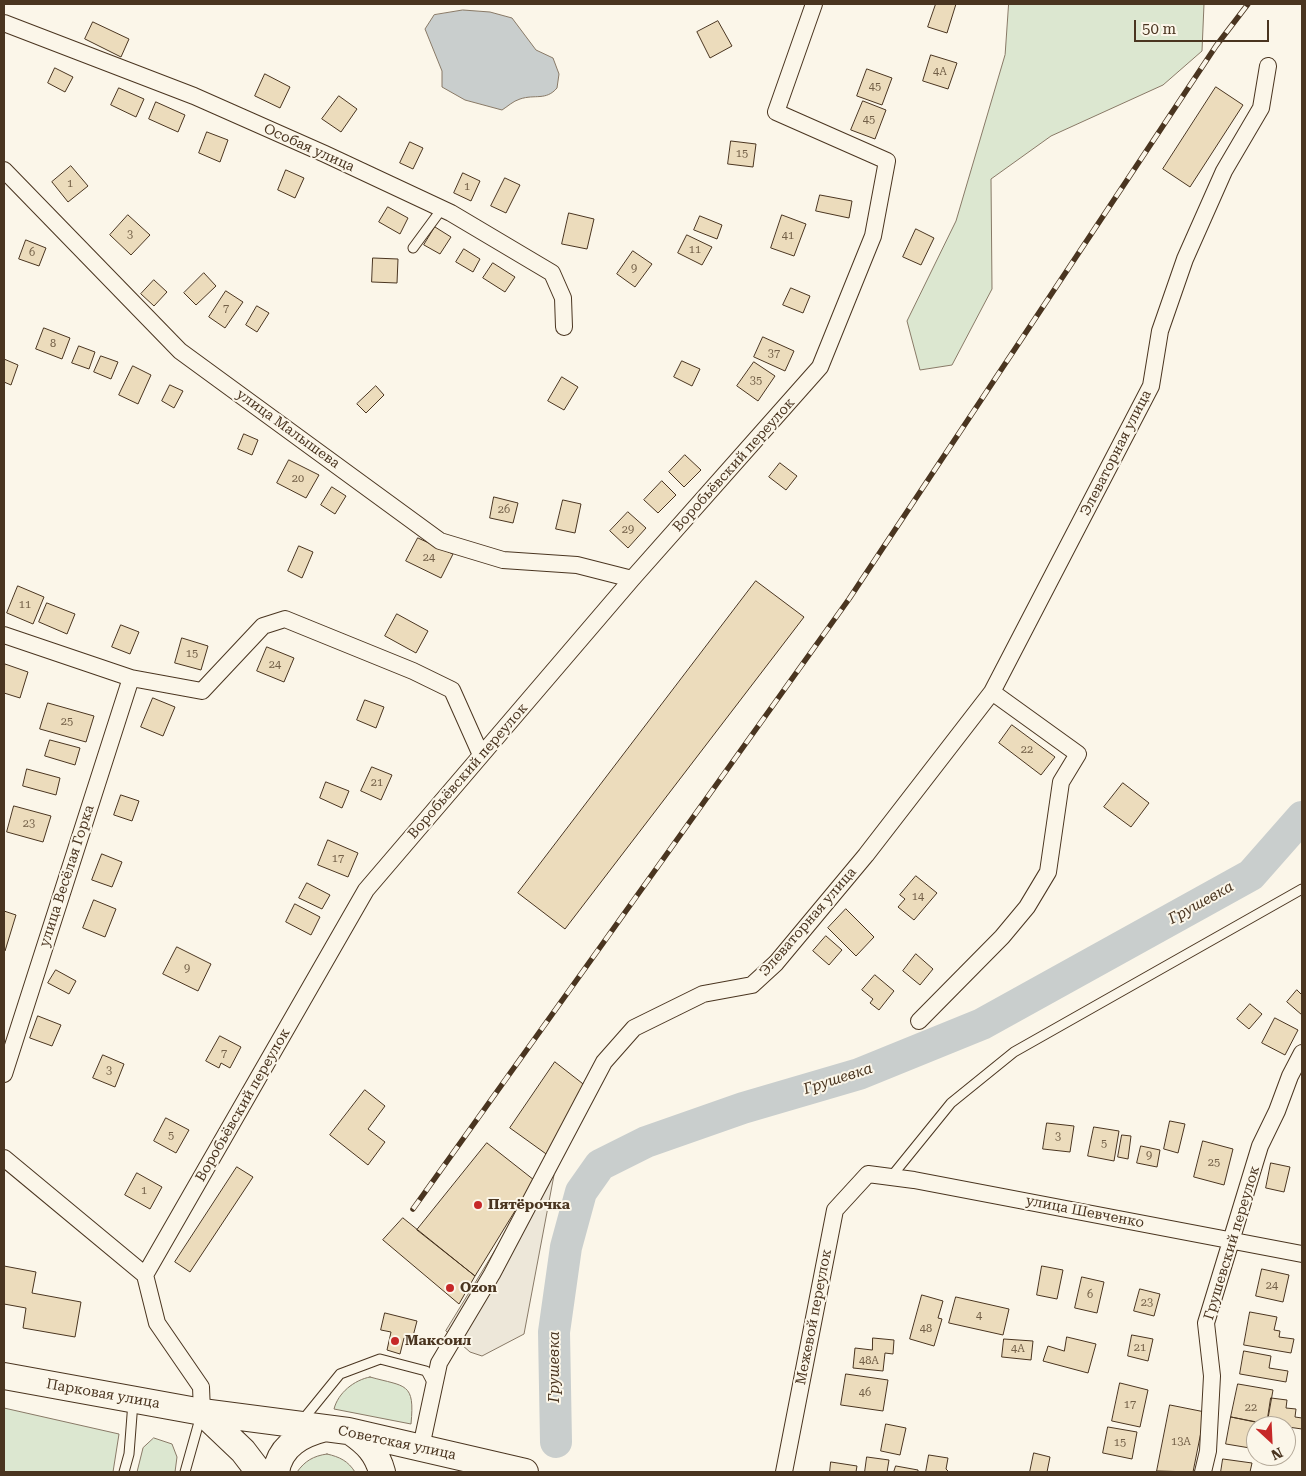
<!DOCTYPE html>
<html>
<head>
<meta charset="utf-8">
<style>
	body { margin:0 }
	#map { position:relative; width:1306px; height:1476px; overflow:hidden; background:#fbf6e9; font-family:"Roboto Serif",serif }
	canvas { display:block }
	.frame { position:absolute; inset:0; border:5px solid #4a3520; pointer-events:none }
	.north { position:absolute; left:1246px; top:1416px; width:50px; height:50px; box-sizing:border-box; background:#fbf6e9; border:1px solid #b4a999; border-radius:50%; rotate:155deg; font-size:14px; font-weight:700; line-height:20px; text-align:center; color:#4a3520 }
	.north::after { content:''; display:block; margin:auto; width:18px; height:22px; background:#c62828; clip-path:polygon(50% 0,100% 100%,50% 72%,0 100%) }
	.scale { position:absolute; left:1134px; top:20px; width:135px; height:22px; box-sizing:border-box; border:2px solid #4a3520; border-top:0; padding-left:6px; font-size:15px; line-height:18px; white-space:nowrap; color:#4a3520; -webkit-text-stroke:4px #fbf6e9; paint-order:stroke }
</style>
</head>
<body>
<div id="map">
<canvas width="1306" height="1476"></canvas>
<div class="frame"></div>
<div class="north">N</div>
<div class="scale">50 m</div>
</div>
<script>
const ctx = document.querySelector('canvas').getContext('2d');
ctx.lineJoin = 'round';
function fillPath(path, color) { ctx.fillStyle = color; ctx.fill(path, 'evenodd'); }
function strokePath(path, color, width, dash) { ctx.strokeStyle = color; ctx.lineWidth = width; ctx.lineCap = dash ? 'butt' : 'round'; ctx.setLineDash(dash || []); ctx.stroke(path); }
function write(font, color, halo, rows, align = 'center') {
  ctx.font = font + ' "Roboto Serif",serif'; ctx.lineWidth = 4; ctx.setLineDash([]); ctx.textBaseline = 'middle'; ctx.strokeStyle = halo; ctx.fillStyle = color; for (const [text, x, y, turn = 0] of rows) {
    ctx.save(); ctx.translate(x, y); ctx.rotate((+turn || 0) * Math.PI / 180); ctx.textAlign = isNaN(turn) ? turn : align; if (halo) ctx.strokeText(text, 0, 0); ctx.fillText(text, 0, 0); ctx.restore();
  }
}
const green = new Path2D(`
	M1009,4H1204L1202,51L1163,85L1051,136L991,179L992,289L952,365L920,370L907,321L956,221L1005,55Z
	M370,1377C406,1387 415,1382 411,1424L334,1409C338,1393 354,1380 370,1377Z
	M4,1408L119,1434L113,1472H4Z
	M154,1438L172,1444L177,1457L175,1472H137L143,1448Z
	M327,1454C340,1457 348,1461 355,1472H297C305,1461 313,1456 327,1454Z`);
fillPath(green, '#dce7d0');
strokePath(green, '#887966', 1);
const parking = new Path2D(`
	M544,1171L554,1175L524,1334L482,1356L470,1352L446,1331Z`);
fillPath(parking, '#ede7d9');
strokePath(parking, '#887966', 1);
const water = new Path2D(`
	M463,10L490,12L512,18L536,50L553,58L559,74L557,88C546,101 535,94 520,99C513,101 507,107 502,110L465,100L442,87V71L425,29L434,15Z`);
fillPath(water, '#c9cecd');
strokePath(water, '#887966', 1);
strokePath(new Path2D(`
	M556,1442L554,1332L566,1247L581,1192L600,1165L646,1142L743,1108L859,1074L982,1024L1251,875L1302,817`), '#c9cecd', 32);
const building = new Path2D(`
	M936,4H956L947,33L928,27Z
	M718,21L732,46L710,58L697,32Z
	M93,22L129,39L121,57L85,39Z
	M931,55L957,63L948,89L923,81Z
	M55,68L73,77L65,92L48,83Z
	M867,69L892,78L882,105L857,96Z
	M265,74L290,87L280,108L255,96Z
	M1216,87L1243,105L1190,187L1163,169Z
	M119,88L144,99L136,117L111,105Z
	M339,96L357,109L341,132L322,119Z
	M863,101L886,110L875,139L851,130Z
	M156,102L185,115L178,132L149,119Z
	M207,132L228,140L220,162L199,153Z
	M731,141L756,144L753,167L728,164Z
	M410,142L423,148L413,169L400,163Z
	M71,166L88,186L68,202L52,182Z
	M286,170L304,178L295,198L278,190Z
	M463,173L480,181L471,201L454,193Z
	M505,178L520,185L506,213L491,206Z
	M820,195L852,201L849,218L816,211Z
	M388,207L408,218L400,234L379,222Z
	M569,213L594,219L587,249L562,244Z
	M128,215L150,235L131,255L110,235Z
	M782,215L806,224L794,256L771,248Z
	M700,216L722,225L717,239L694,230Z
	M435,227L451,237L440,254L424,245Z
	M916,229L934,238L921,265L903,257Z
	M687,235L712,247L702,265L678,253Z
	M26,240L46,248L39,266L19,259Z
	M464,249L480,259L473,272L456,262Z
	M633,251L652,264L635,287L617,274Z
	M373,258L398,259L397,283L372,282Z
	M493,263L515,277L505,292L483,278Z
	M204,273L216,286L196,305L184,293Z
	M154,280L167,292L154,306L141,294Z
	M791,288L810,296L803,313L783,305Z
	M226,291L243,302L225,328L209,317Z
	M257,306L269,313L257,332L246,325Z
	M44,328L70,338L62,359L36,349Z
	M763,337L794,351L785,371L754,357Z
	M79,346L95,352L89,369L72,363Z
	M101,356L118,362L111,379L94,372Z
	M4,359L18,365L11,385L4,382Z
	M682,361L700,369L692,386L674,377Z
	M754,362L775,376L758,401L737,386Z
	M133,366L151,375L138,404L119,395Z
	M562,377L578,387L564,410L548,401Z
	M170,385L183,391L174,408L162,401Z
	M376,386L384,395L366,413L357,404Z
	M244,434L258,440L252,455L238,449Z
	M685,455L701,470L684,487L669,472Z
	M289,460L319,475L306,498L277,483Z
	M780,463L797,476L786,490L769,477Z
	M662,481L676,495L658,513L644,500Z
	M332,487L346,496L335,514L321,505Z
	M494,497L518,503L513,523L490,518Z
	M563,500L581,504L575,533L556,529Z
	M628,512L646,528L628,548L610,531Z
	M418,538L453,554L441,578L406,561Z
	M299,546L313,552L302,578L288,571Z
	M756,581L804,617L565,929L518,893Z
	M18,586L44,597L33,624L7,613Z
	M47,603L75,614L67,634L39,622Z
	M397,614L428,631L416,653L385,636Z
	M121,625L139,632L130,654L112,647Z
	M182,638L208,646L201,670L175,663Z
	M267,647L294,658L284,682L257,671Z
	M5,664L28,672L20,698L4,693Z
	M153,698L175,707L163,736L141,727Z
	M365,700L384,707L376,728L357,720Z
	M48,703L94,716L86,742L40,729Z
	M1012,725L1055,757L1041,775L999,743Z
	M50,740L80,748L75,765L45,756Z
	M372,767L392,775L381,800L361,791Z
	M27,769L60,778L56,795L23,786Z
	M326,782L349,791L342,808L320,798Z
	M1123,783L1149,803L1131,827L1104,807Z
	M121,795L139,801L132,821L114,815Z
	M14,806L51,816L43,842L7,832Z
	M328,840L358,853L348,877L318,865Z
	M102,854L122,862L112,887L92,880Z
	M916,876L937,893L914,920L898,907L905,899L900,895Z
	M307,883L330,895L322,909L299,898Z
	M94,900L116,909L105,937L83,928Z
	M295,904L320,917L311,935L286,922Z
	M846,909L874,937L856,956L828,928Z
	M4,911L16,915L5,951H4Z
	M826,936L842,950L829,965L813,951Z
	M177,947L211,964L198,991L163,974Z
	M916,954L933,969L920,985L903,971Z
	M56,970L76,981L69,994L48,983Z
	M875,975L894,991L879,1010L870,1003L873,999L862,990Z
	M1297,990L1302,995V1015L1287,1002Z
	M1250,1004L1262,1014L1249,1029L1237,1019Z
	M38,1016L61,1025L52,1046L30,1038Z
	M1275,1018L1298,1030L1285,1055L1262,1043Z
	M220,1036L241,1047L230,1068L221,1063L219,1068L206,1061Z
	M103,1055L124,1064L115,1087L93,1078Z
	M555,1062L587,1087L549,1156L510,1128Z
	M365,1090L385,1106L368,1129L385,1142L368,1165L330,1135Z
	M166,1118L189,1130L176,1153L154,1141Z
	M1170,1121L1185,1124L1178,1153L1164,1149Z
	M1047,1123L1074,1126L1070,1152L1043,1149Z
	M1094,1127L1119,1131L1114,1161L1088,1156Z
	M1122,1135L1131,1136L1128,1159L1118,1157Z
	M1203,1141L1233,1149L1224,1185L1194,1177Z
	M487,1143L534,1180L475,1276L417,1230Z
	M1141,1146L1160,1150L1157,1167L1137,1163Z
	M1271,1163L1290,1167L1284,1192L1266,1188Z
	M237,1167L253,1177L190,1272L175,1262Z
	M137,1173L162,1187L150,1209L125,1195Z
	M403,1218L475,1276L459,1304L383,1240Z
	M4,1266L36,1272L32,1293L81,1302L75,1337L23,1328L26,1308L4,1304Z
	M1042,1266L1063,1270L1057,1299L1037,1295Z
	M1262,1269L1289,1275L1283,1302L1256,1296Z
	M1082,1277L1104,1282L1097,1313L1075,1308Z
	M1140,1289L1160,1294L1154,1316L1134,1311Z
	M922,1295L943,1301L938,1318L942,1319L934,1346L910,1339Z
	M956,1297L1009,1309L1003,1335L949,1323Z
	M1250,1312L1277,1317L1274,1330L1280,1331L1279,1337L1294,1339L1291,1353L1244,1345Z
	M385,1313L417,1321L412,1340L404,1338L400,1354L387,1350L391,1332L381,1330Z
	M1132,1335L1153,1339L1148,1361L1128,1356Z
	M1067,1337L1096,1344L1088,1373L1043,1361L1048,1346L1064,1351Z
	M873,1338L894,1340L893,1354L885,1353L883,1371L853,1368L855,1348L872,1350Z
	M1004,1339L1033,1341L1031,1360L1002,1357Z
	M1244,1351L1271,1356L1269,1368L1288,1371L1286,1382L1240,1374Z
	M846,1374L888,1380L883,1411L841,1405Z
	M1120,1383L1148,1390L1140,1427L1112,1421Z
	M1238,1384L1273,1390L1267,1424L1231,1417Z
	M1271,1398L1287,1400L1286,1408L1296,1409L1295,1417L1302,1418V1429L1267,1424Z
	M1170,1405L1205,1412L1193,1472L1157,1471Z
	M1231,1417L1255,1422L1252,1437L1256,1438V1449L1226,1444Z
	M886,1424L906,1428L900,1455L881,1451Z
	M1108,1427L1137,1432L1132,1459L1103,1453Z
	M1034,1453L1050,1457L1047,1472H1030Z
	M929,1455L948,1458L946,1469L949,1472H926Z
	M867,1457L889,1460L887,1472H865Z
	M1223,1459L1252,1463L1250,1472H1221Z
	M831,1462L857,1466L856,1472H830Z
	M896,1466L918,1470V1472H894Z`);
fillPath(building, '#ecdcbc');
strokePath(building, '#4a3520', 1);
const lane = new Path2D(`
	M413,248L441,210
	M891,1177L951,1103L1014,1052L1302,889
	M301,1422L340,1374L380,1359L426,1371L433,1384
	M124,1472L129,1454L133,1402
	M185,1472L201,1415`);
const street = new Path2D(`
	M4,23L194,96L325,154L451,213L552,273L563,298L564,327
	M4,170L180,351L440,541L503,560L577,565L632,579
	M4,635L131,678L202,691L263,626L285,619L413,671L452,690L481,755
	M919,1021L1002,937L1027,907L1048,872L1061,782L1078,754L992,692
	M4,1074L131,678
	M4,1158L145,1275
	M202,1412L201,1387L157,1323L145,1275L366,890L632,579L820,367L873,236L887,161L776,112L814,4
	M421,1447L439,1363L492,1274L604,1062L634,1028L703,994L752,985L776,963L866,855L992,692L1151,386L1160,331L1185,259L1224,171L1261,108L1268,66
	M784,1472L835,1210L868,1174L914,1180L1302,1254
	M1203,1472L1208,1451L1212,1376L1206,1323L1260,1146L1277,1111L1290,1076L1302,1053`);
const primary = new Path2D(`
	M4,1376L202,1412L348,1431L525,1472
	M202,1412L243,1451L259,1472
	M351,1432C367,1443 377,1453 382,1472
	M276,1472C280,1445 302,1434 326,1428`);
strokePath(lane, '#4a3520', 11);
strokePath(street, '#4a3520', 18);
strokePath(primary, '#4a3520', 28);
strokePath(lane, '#fbf6e9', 9);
strokePath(street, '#fbf6e9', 16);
strokePath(primary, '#fbf6e9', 26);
const rail = new Path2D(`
	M413,1209L849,599L1216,46L1248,4`);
strokePath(rail, '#4a3520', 5.5);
strokePath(rail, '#fbf6e9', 4, [11]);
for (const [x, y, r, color] of [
	[478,1205,5,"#c62828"],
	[450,1288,5,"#c62828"],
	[395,1341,5,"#c62828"]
]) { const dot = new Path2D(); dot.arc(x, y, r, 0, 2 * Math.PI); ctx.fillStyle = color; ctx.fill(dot); strokePath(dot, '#fbf6e9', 2); }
write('11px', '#725f47', null, [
	["4А",940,72],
	["45",875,87],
	["45",869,120],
	["15",742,154],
	["1",70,184],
	["1",467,187],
	["3",130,235],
	["41",788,236],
	["11",695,250],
	["6",32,253],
	["9",634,269],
	["7",226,309],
	["8",53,344],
	["37",774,354],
	["35",756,381],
	["20",298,479],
	["26",504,510],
	["29",628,530],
	["24",429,558],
	["11",25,605],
	["15",192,654],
	["24",275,665],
	["25",67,722],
	["22",1027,750],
	["21",377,783],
	["23",29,824],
	["17",338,859],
	["14",918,897],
	["9",187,969],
	["7",224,1054],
	["3",109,1071],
	["5",171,1136],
	["3",1058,1137],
	["5",1104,1144],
	["9",1149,1156],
	["25",1214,1163],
	["1",144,1191],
	["24",1272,1286],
	["6",1090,1295],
	["23",1147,1303],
	["4",979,1316],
	["48",926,1329],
	["21",1140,1348],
	["4А",1018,1349],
	["48А",869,1361],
	["46",865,1393],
	["17",1130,1405],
	["22",1251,1408],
	["13А",1181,1442],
	["15",1120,1443]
]);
write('14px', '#4a3520', '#fbf6e9', [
	["Особая улица",309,148,24],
	["улица Малышева",288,429,36],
	["Элеваторная улица",1116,453,-63],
	["Воробьёвский переулок",734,465,-48],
	["Воробьёвский переулок",468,771,-49],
	["улица Весёлая Горка",67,876,-72],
	["Элеваторная улица",808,922,-49],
	["Воробьёвский переулок",243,1105,-60],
	["улица Шевченко",1085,1212,11],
	["Грушевский переулок",1232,1243,-73],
	["Межевой переулок",814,1317,-79],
	["Парковая улица",103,1394,10],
	["Советская улица",397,1443,12]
]);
write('bold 14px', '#4a3520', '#fbf6e9', [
	["Пятёрочка",488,1205],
	["Ozon",460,1288],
	["Максоил",405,1341]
], 'left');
write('italic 15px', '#4a3520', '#fbf6e9', [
	["Грушевка",1201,903,-29],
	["Грушевка",838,1079,-18],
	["Грушевка",555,1367,-90]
]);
</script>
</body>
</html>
